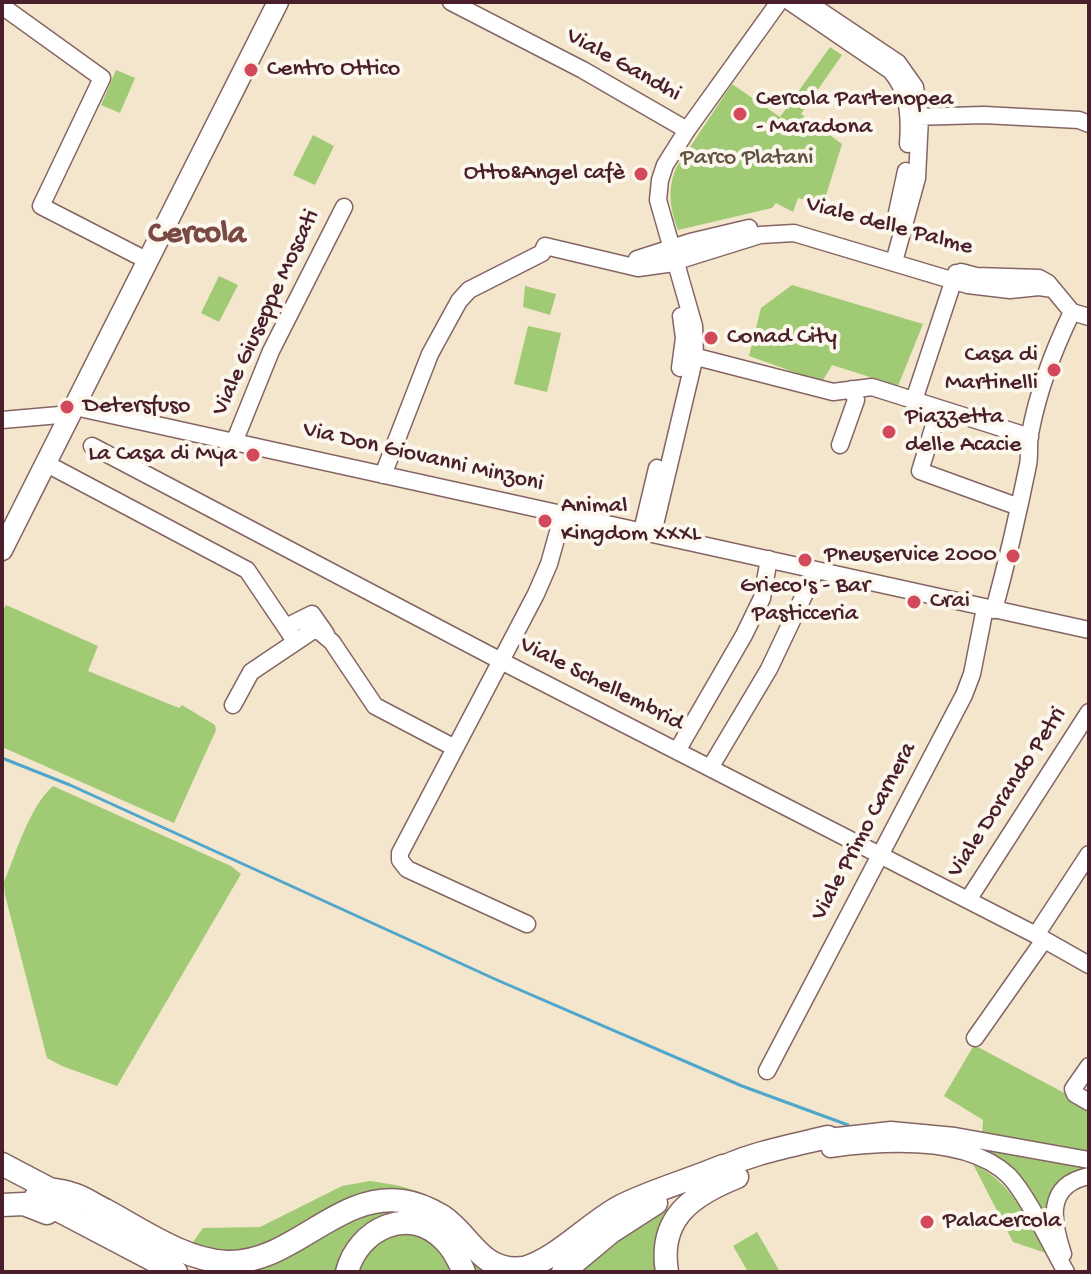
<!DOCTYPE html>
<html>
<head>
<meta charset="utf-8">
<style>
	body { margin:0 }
	#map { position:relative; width:1091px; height:1274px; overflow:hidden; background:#f3e6cc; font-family:"Gochi Hand",sans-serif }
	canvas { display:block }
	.frame { position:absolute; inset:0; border:4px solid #4a1f2b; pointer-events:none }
</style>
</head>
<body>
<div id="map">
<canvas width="1091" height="1274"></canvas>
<div class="frame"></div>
</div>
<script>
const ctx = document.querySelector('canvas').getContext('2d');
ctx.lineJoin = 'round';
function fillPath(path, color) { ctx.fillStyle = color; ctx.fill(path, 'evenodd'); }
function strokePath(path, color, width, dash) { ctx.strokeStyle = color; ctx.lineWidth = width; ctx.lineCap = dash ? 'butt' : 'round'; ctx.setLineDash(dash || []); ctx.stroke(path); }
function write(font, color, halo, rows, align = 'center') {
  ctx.font = font + ' "Gochi Hand",sans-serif'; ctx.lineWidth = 8; ctx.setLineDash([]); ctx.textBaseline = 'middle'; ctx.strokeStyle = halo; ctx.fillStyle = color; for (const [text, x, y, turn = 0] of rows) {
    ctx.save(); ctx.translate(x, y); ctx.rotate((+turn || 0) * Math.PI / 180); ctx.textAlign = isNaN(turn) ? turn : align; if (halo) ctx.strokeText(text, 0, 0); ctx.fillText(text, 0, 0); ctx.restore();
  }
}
fillPath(new Path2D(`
	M830,47L842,55L801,114L842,144L823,205L798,198L793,212L776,203L772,208L678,230C670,208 667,191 676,168L732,84L780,117Z
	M116,70L135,78L120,113L101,105Z
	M313,135L334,146L315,185L293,175Z
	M219,276L238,285L219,322L201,313Z
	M792,285L923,324L898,386L832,365L822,382L749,356L761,308Z
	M525,286L556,294L550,315L523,307Z
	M528,326L561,333L547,392L514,384Z
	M6,605L98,646L88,671L179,708L182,705L215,725L216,730L174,823L2,747V612Z
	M53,786L231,866L241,874L117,1086L62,1066L47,1058L5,895L4,882C16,854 29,807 53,786Z
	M974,1045L1089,1106V1154L982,1135L983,1120L944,1096Z
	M956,1145L1089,1165V1167L1066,1177L1048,1222L1032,1199Z
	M973,1164C1012,1182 1026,1217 1046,1253L1013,1242Z
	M370,1181C407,1186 428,1191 457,1215L399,1195L256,1254L188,1249L203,1228L260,1227L342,1186Z
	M682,1200L660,1272H577L603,1250Z
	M366,1211H413L490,1272H470L405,1220L340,1272H222Z
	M397,1231L428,1237L456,1272H353L363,1251Z
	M757,1232L780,1272H748L733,1246Z`), '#a1ca75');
strokePath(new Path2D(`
	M2,758L70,785L497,980L742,1086L848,1125`), '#4fa6cc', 3);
const minor = new Path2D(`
	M451,2L583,70L687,130
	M790,2L891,71C909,92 910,117 908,144
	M807,2L898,63L915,87L920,117L917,178L894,262
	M2,6L102,78L41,206L148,261
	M911,117L984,115L1079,120L1089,124
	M895,222L906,171
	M637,259L690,242L749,228
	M961,272L976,276L1039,278L1048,283L1072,312
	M1072,312L1089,317
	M685,354L833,392L872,387L1030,437
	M680,368L684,338L681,316
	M914,400L956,273
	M75,407L1089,630
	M939,409L920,471L1019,507
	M2,420L71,414
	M235,440L271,351L344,207
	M840,445L856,400L852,389
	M92,446L501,661L1036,935L1089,965
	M47,464L247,570L295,641
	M383,475L430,354L459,301L469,290L542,253L545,246L638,268L667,264L760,235L794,233L968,285L1010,290L1039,287L1053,289
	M642,531L657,468
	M653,533L695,356L694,326L658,200L660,180L665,165L687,130L779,2
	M994,610C1007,562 1018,514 1028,465C1030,455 1028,445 1030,434C1038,391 1053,351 1072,312
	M286,627L312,614L326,634
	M233,705L251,672L312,631H319L332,642L375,706L455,748
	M677,751L744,635L762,598L769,559
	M710,768L769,669L816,570
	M968,900L1089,712
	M527,924L407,869L400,860V853L536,594L549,564L563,514
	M1036,935L1089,854
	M975,1038L1044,940
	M1089,1066L1073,1089L1075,1094L1089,1102
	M767,1071L964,695L972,674L985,608
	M828,1137L891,1130L955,1136L1089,1160
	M830,1149C882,1142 968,1136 1009,1176C1028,1196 1051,1246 1066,1272
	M1063,1254C1052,1221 1045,1185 1089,1176`);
const major = new Path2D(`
	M2,550L278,2`);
const highway = new Path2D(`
	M2,1164L61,1195
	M711,1173C746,1154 790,1146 828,1137
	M48,1189C56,1190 65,1191 72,1194C84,1197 94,1205 105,1210C142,1230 184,1260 227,1262C292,1264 337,1192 402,1201C416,1203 430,1209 442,1216C471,1235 481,1274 524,1268C557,1259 590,1222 621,1206C653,1190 690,1180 723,1166
	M35,1198L176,1272
	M2,1205L24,1204L47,1213
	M347,1272C358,1229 409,1204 444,1240C453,1248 459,1261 464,1272
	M563,1272L611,1232L656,1203
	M667,1272C658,1218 692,1195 737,1177`);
strokePath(minor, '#856563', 19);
strokePath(major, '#856563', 23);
strokePath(highway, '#856563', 25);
strokePath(minor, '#fff', 16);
strokePath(major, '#fff', 20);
strokePath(highway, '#fff', 22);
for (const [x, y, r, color] of [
	[251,70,8,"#d1495b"],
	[740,114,8,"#d1495b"],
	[641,174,8,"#d1495b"],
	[711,338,8,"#d1495b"],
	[1054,370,8,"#d1495b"],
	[67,407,8,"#d1495b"],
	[889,432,8,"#d1495b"],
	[253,455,8,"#d1495b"],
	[545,521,8,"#d1495b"],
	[1013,556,8,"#d1495b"],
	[805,560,8,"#d1495b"],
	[914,602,8,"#d1495b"],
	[927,1222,8,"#d1495b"]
]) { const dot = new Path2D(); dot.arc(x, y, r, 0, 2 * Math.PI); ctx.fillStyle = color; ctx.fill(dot); strokePath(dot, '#fbf7ec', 3); }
write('24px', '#4a1f2b', '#fbf7ec', [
	["Viale Gandhi",623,66,29],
	["Viale delle Palme",889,227,15],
	["Viale Giuseppe Moscati",267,313,-65],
	["Via Don Giovanni Minzoni",423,458,13],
	["Viale Schellembrid",601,685,27],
	["Viale Dorando Petri",1008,793,-57],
	["Viale Primo Carnera",865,832,-62]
]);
write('24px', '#4a1f2b', '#fbf7ec', [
	["Centro Ottico",267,70],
	["Cercola Partenopea",756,100],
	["- Maradona",756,128],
	["Otto&Angel cafè",625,174,"right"],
	["Conad City",727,338],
	["Casa di",1038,356,"right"],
	["Martinelli",1038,384,"right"],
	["Detersfuso",83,407],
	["Piazzetta",905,418],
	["delle Acacie",905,446],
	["La Casa di Mya",237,455,"right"],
	["Animal",561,507],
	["Kingdom XXXL",561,535],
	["Pneuservice 2000",997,556,"right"],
	["Grieco's - Bar",805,587,"center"],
	["Pasticceria",805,615,"center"],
	["Crai",930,602],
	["PalaCercola",943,1222]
], 'left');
write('24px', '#645241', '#fbf7ec', [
	["Parco Platani",747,159]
]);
write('bold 32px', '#7b4943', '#fbf7ec', [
	["Cercola",197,236]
]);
</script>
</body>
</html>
